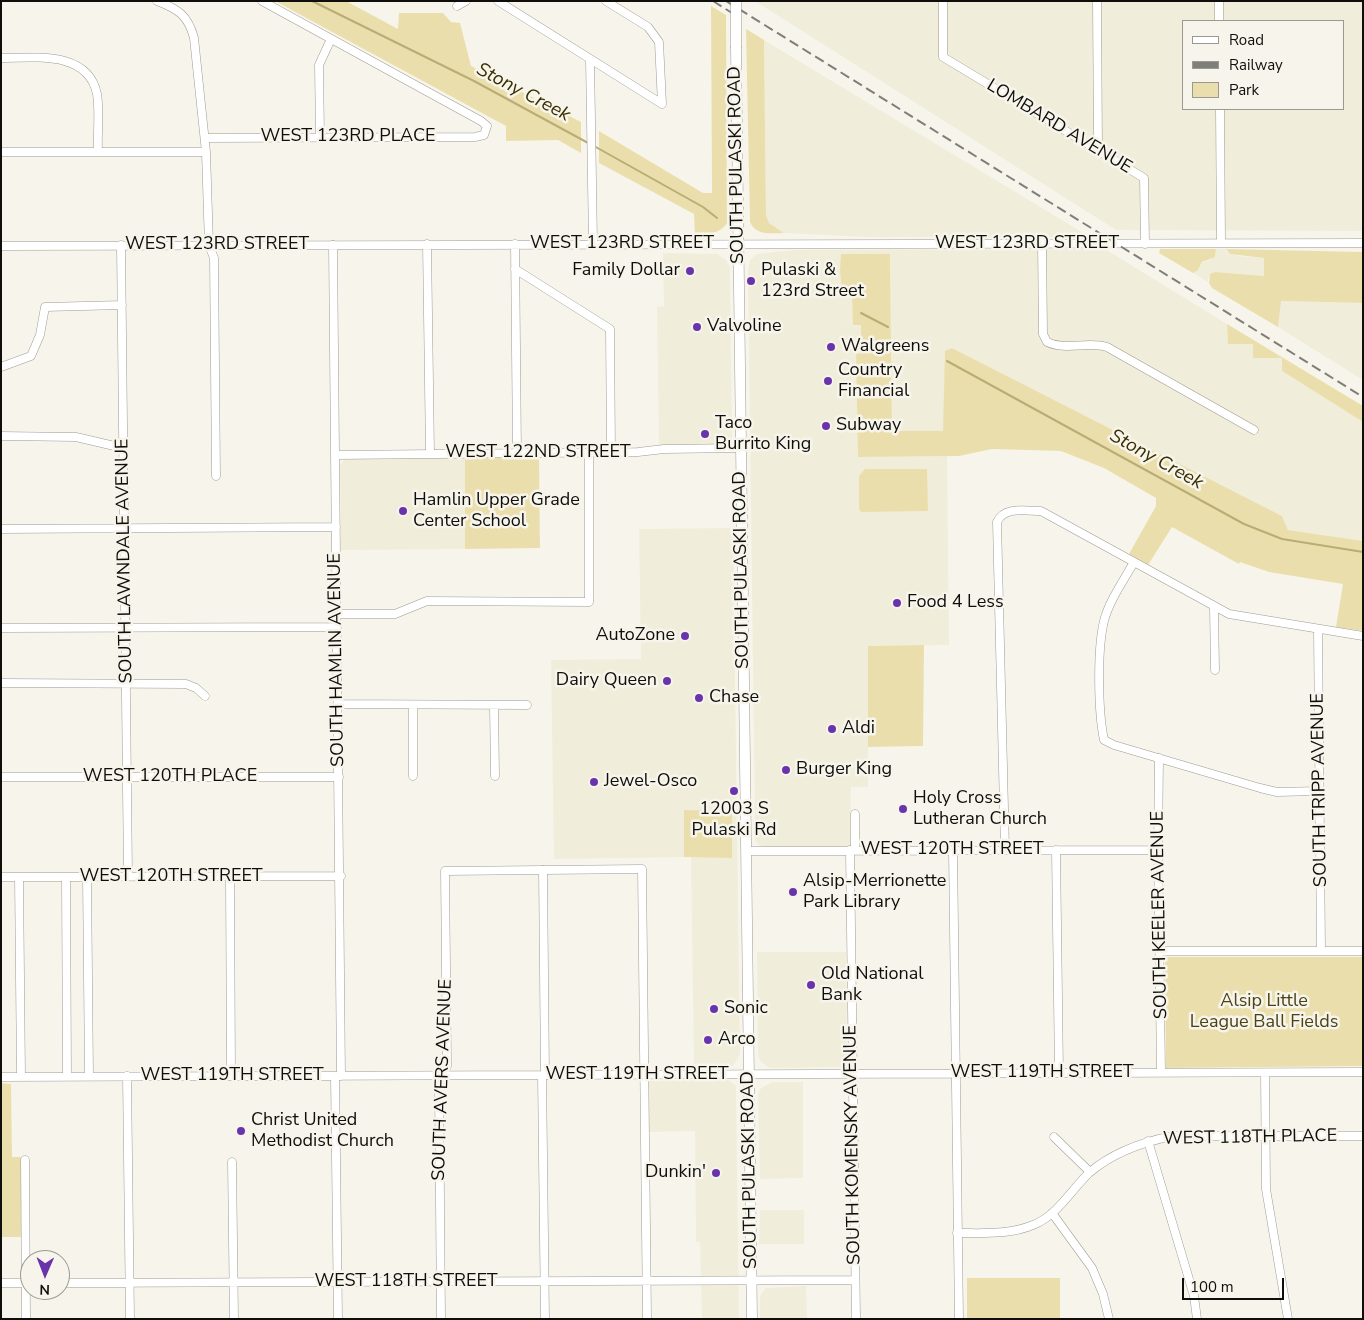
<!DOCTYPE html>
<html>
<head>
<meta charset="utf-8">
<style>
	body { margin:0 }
	#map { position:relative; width:1364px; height:1320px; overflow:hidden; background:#f7f5eb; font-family:"Nunito Sans",sans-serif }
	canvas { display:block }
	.frame { position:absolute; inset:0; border:2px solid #0f0e0b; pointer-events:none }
	.legend { position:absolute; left:1182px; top:20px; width:162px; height:90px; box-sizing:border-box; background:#f7f5eb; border:1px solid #9a9991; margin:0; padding:6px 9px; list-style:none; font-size:15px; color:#0f0e0b }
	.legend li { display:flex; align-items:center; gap:10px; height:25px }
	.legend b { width:25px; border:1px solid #9a9991 }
	.north { position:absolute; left:20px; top:1250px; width:50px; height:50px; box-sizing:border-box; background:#f7f5eb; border:1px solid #9a9991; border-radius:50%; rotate:181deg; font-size:14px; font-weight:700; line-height:20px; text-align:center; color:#0f0e0b }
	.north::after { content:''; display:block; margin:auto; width:18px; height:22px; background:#6934ab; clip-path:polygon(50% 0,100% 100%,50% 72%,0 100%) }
	.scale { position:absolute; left:1182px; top:1278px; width:102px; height:22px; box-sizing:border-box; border:2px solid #0f0e0b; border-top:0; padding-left:6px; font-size:15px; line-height:18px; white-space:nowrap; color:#0f0e0b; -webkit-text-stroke:4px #f7f5eb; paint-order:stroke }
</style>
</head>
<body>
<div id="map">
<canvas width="1364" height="1320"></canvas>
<div class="frame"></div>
<ul class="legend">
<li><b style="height:6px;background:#fff"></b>Road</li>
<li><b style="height:6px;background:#807e78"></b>Railway</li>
<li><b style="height:14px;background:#eadfac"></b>Park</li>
</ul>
<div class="north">N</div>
<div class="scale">100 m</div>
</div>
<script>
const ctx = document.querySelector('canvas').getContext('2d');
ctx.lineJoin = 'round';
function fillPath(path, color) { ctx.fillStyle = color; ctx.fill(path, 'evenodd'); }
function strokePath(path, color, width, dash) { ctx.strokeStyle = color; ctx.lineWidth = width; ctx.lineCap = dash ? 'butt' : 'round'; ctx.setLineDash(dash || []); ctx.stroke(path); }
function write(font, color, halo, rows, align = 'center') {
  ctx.font = font + ' "Nunito Sans",sans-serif'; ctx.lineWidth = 5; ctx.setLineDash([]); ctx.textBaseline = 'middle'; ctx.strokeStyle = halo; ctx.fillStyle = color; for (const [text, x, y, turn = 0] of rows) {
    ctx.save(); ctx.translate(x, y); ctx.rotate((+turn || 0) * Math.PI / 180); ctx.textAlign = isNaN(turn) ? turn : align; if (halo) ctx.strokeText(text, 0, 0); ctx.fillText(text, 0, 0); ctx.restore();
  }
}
fillPath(new Path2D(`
	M755,1H1363V231L1116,230ZM1183,21H1343V109H1183Z
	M764,40L1090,237H866L784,233L769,223L766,215Z
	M1105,249L1227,324L1228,344H1253V358H1282V371L1363,422V541L1288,530L1282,516L952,348L943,431H892L890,255L842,254L847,294L852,298L853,324L861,325V353L856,354L859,457L947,456L949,645L868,646V787H851L850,847H764L759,845L755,841V822L748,270L750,260L757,254L794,250Z
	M1216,249H1226L1227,252L1239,256L1265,258L1264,276L1215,272L1208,278V282L1193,273L1198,270L1202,263L1211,259L1216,253Z
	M663,253L717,254L726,260L730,267L732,439L728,444L659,446L657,307L664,306Z
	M1280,301L1363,303V380L1278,327Z
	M346,458H465V549L341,550L340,465Z
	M733,528L740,1054L733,1066L726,1068H694L691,857L554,859L551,660L641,659L639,529Z
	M757,952H846L847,1061L845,1065L841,1067L770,1068L761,1062L758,1056Z
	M729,1080L736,1086L739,1319H702L700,1242H696L695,1131L648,1132L647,1081Z
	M772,1082H803V1178L760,1179L758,1094L761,1088Z
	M760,1210H804V1244H759Z
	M806,1286L807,1319H760V1296L766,1288Z`), '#f1eddb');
fillPath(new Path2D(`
	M275,1H346L398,29L399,13H443L451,22L460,23L471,66L581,122V153L558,140L506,141V126Z
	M711,6L726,15L727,223C720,234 707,234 695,237L694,214L599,163V131L703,193H712Z
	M746,29L764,40L766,215L769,223L784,233C770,233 756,236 750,222Z
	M1160,249H1216L1215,257L1202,262L1198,270L1193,273L1159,253Z
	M1226,249L1363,252V303L1281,301L1278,327L1212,288L1209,283L1210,274L1215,272L1264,276V258L1230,254Z
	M841,254H890L892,431H943L945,351L952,348L1282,516L1288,530L1363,541V631L1336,627L1343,584L1269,572L1240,562L1239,564L1172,527L1148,565L1129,554L1156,506V498L1104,468L1061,451L992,449L959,456L858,457L856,354L861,353V325H853L852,298L842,290L840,271Z
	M1227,324L1363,406V422L1282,371V358H1253V344H1228Z
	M539,457L540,548L465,549V458Z
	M865,469H927L928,511L861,512L859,509V476Z
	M924,645L923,746L868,747V646Z
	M684,810L732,811V858L684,857Z
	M1165,957H1363V1066L1166,1068Z
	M1,1083L11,1084L12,1157H21V1237H1Z
	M967,1278H1060V1319H967Z`), '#eadfac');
strokePath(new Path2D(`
	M312,1L474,81L590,144
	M594,146L703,207L717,218
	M861,313L888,327
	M947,361L1244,524L1282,539L1363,552`), '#b9ad75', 2);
const minor = new Path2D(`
	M157,1C178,9 188,15 194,38L206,152L209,245L214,258L216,476
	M498,1L662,104
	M606,1L648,27L659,42L662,104
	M943,1V57L1144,178L1145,244
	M1097,1L1098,149
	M1219,1V21
	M457,6L466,1
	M1,58C34,58 88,50 97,94C100,112 97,134 98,152
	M590,59L593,243
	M1220,109L1221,243
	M320,137L319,65L331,39
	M205,138L475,137L484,135L487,126L481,121L262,1
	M1,152H206
	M1042,243L1043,334L1047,342C1065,351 1088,341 1107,347L1254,430
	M427,244L430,454
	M515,244L517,453
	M121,245L128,876
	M333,245L341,1076
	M1,246L1363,243
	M515,269L610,329L611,452
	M1,367L31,356L40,335L45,307L122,305
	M1,436L76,437L123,448
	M336,455L638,452L664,449L740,448
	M1,529L336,527
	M1134,562C1124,580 1109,601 1104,621C1097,650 1098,711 1104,740L1114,745L1260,788L1277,792L1319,791
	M1214,608L1215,670
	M337,614H395L427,601L589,602V452
	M1,628L337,627
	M1318,630L1321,951
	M1,683L186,684L196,688L205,696
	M338,704L527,705
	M413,705V776
	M494,705L495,776
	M1159,758L1158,850L1161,1072
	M1,777H339
	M855,814V850
	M850,850L856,1319
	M953,850L959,1319
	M1005,850L997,522C1004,506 1026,511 1041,511L1229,614L1363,636
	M1056,850L1059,1073
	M746,851L1158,850
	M543,870L545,1075
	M230,876L231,1076
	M1,877L341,876
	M19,877L21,1077
	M87,877L89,1076
	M66,878L67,1077
	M1160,951H1363
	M1265,1073L1266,1189L1288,1319
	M542,1075L545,1319
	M127,1076L130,1319
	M335,1076L338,1319
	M1,1077L1363,1072
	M1054,1137L1090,1172
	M1148,1141L1194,1296L1197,1319
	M25,1160L26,1319
	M232,1162L234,1319
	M1052,1213L1092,1268L1103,1294L1109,1319
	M957,1233C983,1233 1009,1235 1033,1225C1057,1216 1071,1190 1089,1173C1112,1153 1143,1142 1172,1136H1363
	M1,1283H29
	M60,1283L855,1280
	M441,1319L439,1084L447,1066L445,871L642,869L647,1319`);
const major = new Path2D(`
	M736,48L752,1319`);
strokePath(minor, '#9d9b91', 9);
strokePath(major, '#9d9b91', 11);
strokePath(minor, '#fff', 8);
strokePath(major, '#fff', 10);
strokePath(new Path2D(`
	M713,1L732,13
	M726,1L1363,397`), '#807e78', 2, [10, 5]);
const majorBridge = new Path2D(`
	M736,48V1`);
strokePath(majorBridge, '#9d9b91', 11, []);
strokePath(majorBridge, '#fff', 10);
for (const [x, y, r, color] of [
	[690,271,5,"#6934ab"],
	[751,281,5,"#6934ab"],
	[697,327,5,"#6934ab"],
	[831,347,5,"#6934ab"],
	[828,381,5,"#6934ab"],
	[826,426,5,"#6934ab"],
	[705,434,5,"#6934ab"],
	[403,511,5,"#6934ab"],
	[897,603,5,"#6934ab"],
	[685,636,5,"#6934ab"],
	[667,681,5,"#6934ab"],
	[699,698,5,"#6934ab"],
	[832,729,5,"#6934ab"],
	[786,770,5,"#6934ab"],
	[594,782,5,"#6934ab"],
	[734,791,5,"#6934ab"],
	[903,809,5,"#6934ab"],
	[793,892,5,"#6934ab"],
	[811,985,5,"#6934ab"],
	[714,1009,5,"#6934ab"],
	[708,1040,5,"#6934ab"],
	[241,1131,5,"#6934ab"],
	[716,1173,5,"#6934ab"]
]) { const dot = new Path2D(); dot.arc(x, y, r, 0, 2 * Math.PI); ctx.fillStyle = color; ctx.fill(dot); strokePath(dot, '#f7f5eb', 2); }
write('18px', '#0f0e0b', '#f7f5eb', [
	["LOMBARD AVENUE",1059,127,31],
	["WEST 123RD PLACE",348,137],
	["SOUTH PULASKI ROAD",737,165,-91],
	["WEST 123RD STREET",622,244],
	["WEST 123RD STREET",1027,244],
	["WEST 123RD STREET",217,245],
	["WEST 122ND STREET",538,453],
	["SOUTH LAWNDALE AVENUE",125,561,-91],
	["SOUTH PULASKI ROAD",742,570,-91],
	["SOUTH HAMLIN AVENUE",337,660,-91],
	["WEST 120TH PLACE",170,777],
	["SOUTH TRIPP AVENUE",1320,790,-91],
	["WEST 120TH STREET",952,850],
	["WEST 120TH STREET",171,877],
	["SOUTH KEELER AVENUE",1160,915,-91],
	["WEST 119TH STREET",1042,1073],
	["WEST 119TH STREET",637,1075],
	["WEST 119TH STREET",232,1076],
	["SOUTH AVERS AVENUE",443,1080,-88],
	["WEST 118TH PLACE",1250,1138,-1],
	["SOUTH KOMENSKY AVENUE",853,1145,-91],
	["SOUTH PULASKI ROAD",750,1170,-91],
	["WEST 118TH STREET",406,1282]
]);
write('18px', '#0f0e0b', '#f7f5eb', [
	["Family Dollar",680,271,"right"],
	["Pulaski &",761,271],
	["123rd Street",761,292],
	["Valvoline",707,327],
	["Walgreens",841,347],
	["Country",838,371],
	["Financial",838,392],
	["Taco",715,424],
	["Burrito King",715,445],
	["Subway",836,426],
	["Hamlin Upper Grade",413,501],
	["Center School",413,522],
	["Food 4 Less",907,603],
	["AutoZone",675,636,"right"],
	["Dairy Queen",657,681,"right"],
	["Chase",709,698],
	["Aldi",842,729],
	["Burger King",796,770],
	["Jewel-Osco",604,782],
	["Holy Cross",913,799],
	["Lutheran Church",913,820],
	["12003 S",734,810,"center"],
	["Pulaski Rd",734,831,"center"],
	["Alsip-Merrionette",803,882],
	["Park Library",803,903],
	["Old National",821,975],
	["Bank",821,996],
	["Sonic",724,1009],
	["Arco",718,1040],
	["Christ United",251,1121],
	["Methodist Church",251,1142],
	["Dunkin'",706,1173,"right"]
], 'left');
write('18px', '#4b4216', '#f7f5eb', [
	["Alsip Little",1264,1002],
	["League Ball Fields",1264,1023]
]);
write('italic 19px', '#382e00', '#f7f5eb', [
	["Stony Creek",523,93,28],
	["Stony Creek",1156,460,29]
]);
</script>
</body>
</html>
